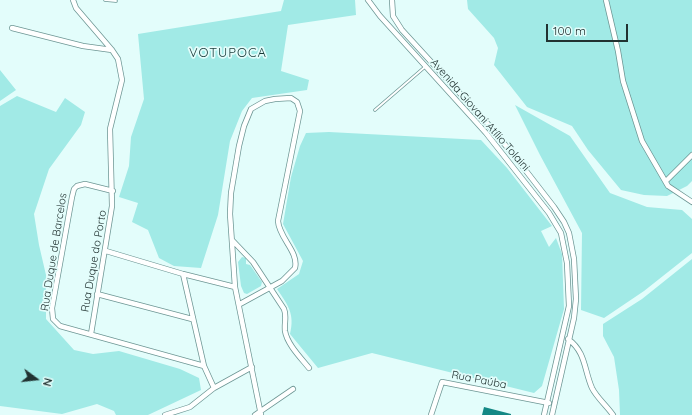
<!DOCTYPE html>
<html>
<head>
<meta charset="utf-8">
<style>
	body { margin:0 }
	#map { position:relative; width:692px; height:415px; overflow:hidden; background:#e3fdfb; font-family:Quicksand,sans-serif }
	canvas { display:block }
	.north { position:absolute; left:16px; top:359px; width:40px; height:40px; -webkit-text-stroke:3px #e3fdfb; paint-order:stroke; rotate:105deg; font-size:11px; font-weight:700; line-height:16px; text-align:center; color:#213231 }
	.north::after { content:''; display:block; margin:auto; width:14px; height:18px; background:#213231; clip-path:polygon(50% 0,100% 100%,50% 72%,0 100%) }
	.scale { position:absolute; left:546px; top:24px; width:82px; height:18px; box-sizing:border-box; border:2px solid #213231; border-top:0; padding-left:5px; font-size:12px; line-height:14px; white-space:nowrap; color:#213231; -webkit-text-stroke:3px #e3fdfb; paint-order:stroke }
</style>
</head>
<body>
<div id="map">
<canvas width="692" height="415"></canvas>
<div class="north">N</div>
<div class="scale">100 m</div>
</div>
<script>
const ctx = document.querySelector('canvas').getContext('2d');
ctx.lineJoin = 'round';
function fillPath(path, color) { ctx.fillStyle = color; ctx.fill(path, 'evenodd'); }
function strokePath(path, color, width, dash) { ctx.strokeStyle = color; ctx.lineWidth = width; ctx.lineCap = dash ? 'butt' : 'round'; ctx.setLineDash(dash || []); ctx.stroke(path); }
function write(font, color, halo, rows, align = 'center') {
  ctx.font = font + ' Quicksand,sans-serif'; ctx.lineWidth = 3.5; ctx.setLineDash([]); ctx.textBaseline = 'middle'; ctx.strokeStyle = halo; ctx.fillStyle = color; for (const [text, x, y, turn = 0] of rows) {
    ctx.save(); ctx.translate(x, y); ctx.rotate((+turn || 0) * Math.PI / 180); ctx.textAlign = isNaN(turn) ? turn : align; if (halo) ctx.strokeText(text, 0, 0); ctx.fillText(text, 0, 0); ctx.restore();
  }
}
fillPath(new Path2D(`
	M284,0H355L356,15L288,25L281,71L309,80L307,90L252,98L242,111L230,141L218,215L201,268L174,266L159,258L148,230L132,222L138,203L119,197L129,166L131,137L144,99L138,34L281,11Z
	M467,0H692V181L687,186L667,196L644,195L621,190L588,150L572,126L527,107L494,65L498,48L494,38L468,9Z
	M0,70L16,90L0,101Z
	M17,96L56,112L65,98L85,112L81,125L49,169L34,214L39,245L46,275V319L74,350L93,354L119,351L180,369L199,378L201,390L148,415H116L114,411L97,404L62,414L0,406V106Z
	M515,105L570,136L610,193L647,207L682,210L692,219V253L644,291L604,318L581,310L582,233L540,155Z
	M329,132L481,140L507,168L552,226L541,231L549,247L556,238L562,254L564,309L542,386L534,393L372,353L318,368L290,334C295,314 288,305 277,289L299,274L303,261L283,224L291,177L300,146L306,133Z
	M242,257L246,258V264L250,265L262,282L261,286L247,294L244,293L241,286L238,262Z
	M692,259V415H620L619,390L614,357L603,336V324L642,299Z`), '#a1eae6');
fillPath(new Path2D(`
	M484,407L511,414V415H482Z`), '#148885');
const lane = new Path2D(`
	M105,0L116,1
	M375,110L426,66`);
const street = new Path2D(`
	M73,0L76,8L112,50L118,59L122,80L110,129L112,206L91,334
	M368,0L380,16L486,133L549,213L561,233L567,263L569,306L544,415
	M392,0L393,16L402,30L487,123L516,158L554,207L564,222L569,233L574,259L576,299L574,318L552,415
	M606,0L618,51L623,81L642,141L668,186L692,202
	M12,28L83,46L112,50
	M666,181L692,155
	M113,191L85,184L77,186L74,189L72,197L52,308L53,319L60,326L204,366
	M232,240L253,262L284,309C287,316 284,323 285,331C287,344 301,358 309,368
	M106,251L183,274L235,287
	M183,274L204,366L214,388
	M97,294L192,319
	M240,304L282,281L295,268C299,252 279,238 278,221L300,111L297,102L291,98L275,99L265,101L251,109L244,126L239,146L231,193L230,214L235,287L261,415
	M568,339C586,352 584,370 592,388C597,398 607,406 613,415
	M165,415L190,407L214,388L252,367
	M255,415L293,389
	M431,415L442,382L549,403`);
strokePath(lane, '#6d9694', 3.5);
strokePath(street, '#6d9694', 6);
strokePath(lane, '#fff', 2);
strokePath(street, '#fff', 4.5);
write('11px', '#213231', '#e3fdfb', [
	["Avenida Giovani Atílio Tolaini",480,115,49],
	["Rua Duque de Barcelos",54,252,-81],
	["Rua Duque do Porto",94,261,-80],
	["Rua Paúba",479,380,11]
]);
ctx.letterSpacing = '1px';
write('13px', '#163837', '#e3fdfb', [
	["VOTUPOCA",228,53]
]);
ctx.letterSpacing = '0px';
</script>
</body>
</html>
